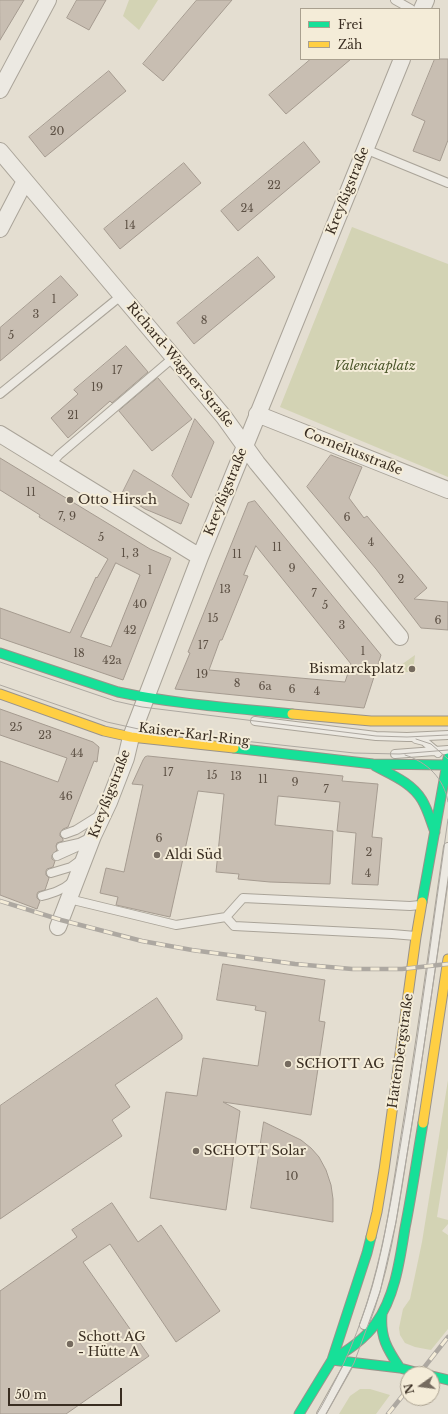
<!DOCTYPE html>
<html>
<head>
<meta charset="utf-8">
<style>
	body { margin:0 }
	#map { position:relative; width:448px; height:1414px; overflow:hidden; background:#e4ded1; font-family:"Libre Baskerville",serif }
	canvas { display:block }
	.legend { position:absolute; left:300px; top:8px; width:140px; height:52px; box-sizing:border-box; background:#f4ecd8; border:1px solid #a9a08f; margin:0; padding:5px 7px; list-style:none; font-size:12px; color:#392d21 }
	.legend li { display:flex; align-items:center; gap:8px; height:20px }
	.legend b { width:20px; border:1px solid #a9a08f }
	.north { position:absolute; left:400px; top:1366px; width:40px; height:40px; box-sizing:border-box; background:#f4ecd8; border:1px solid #a9a08f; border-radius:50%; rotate:256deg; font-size:11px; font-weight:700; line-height:16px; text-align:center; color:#392d21 }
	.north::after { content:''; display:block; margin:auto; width:14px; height:18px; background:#756b5f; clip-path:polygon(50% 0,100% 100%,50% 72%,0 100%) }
	.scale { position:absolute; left:8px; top:1388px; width:114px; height:18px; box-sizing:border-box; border:2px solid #392d21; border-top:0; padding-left:5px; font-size:12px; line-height:14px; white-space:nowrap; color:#392d21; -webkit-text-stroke:3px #f4ecd8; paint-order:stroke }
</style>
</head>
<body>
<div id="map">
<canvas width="448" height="1414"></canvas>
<ul class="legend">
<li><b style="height:5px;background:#16e098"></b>Frei</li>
<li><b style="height:5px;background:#ffcf43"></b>Zäh</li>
</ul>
<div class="north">N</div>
<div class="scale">50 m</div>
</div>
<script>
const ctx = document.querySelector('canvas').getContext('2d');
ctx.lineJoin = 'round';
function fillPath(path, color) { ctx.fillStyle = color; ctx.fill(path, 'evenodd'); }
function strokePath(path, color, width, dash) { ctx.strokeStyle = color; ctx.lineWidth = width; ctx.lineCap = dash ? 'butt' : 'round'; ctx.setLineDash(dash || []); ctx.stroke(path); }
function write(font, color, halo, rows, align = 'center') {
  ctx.font = font + ' "Libre Baskerville",serif'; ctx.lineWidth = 4; ctx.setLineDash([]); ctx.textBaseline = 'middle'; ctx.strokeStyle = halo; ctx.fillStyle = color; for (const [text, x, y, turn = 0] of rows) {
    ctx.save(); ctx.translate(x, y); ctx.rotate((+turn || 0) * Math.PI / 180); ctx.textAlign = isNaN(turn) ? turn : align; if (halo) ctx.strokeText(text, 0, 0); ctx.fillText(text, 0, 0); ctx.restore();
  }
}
fillPath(new Path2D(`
	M129,0H158L139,30L123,16Z
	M352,227L448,264V477L280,407Z
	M415,655L413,672H400L401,665Z
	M448,1080V1148L437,1217L448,1220V1224L442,1231L448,1235V1329L431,1350L415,1347L405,1343L400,1335L399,1328L403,1309L410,1299L422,1242Z
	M360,1389H370L390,1395L376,1414H339L350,1396Z`), '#d3d3b4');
const building = new Path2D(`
	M0,0H24L0,40Z
	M77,0H106L89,30L67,18Z
	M197,0H232L163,81L143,64Z
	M311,59H351L286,114L269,95Z
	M435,59H448V140L440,161L413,151L425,121L412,115Z
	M109,71L126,91L45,157L29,137Z
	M304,142L320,162L238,231L221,211Z
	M184,163L201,183L120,249L104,229Z
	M258,257L275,277L194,344L177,323Z
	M61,276L78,295L0,361V328Z
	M126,346L148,372L112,403L110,401L68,438L51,418L78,394L74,390Z
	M158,378L192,419L152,451L119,411Z
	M195,419L214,442L191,498L172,476Z
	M331,455L362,467L349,498L364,518L367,516L427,588L414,599L448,602V630L421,628L376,569L307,487Z
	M0,458L150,549L171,558L123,680L0,638V608L70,633L96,577L97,578L108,559L39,517L40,515L0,490ZM116,563L140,575L111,647L81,637Z
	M134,470L189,504L181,524L145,509L122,494Z
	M255,501L381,655L364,708L175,689L190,653L188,652L248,503ZM256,546L351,664L345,682L209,670L220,640H222L248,576L244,575Z
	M0,709L93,742L99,747L97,762L94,761L68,827L63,829L60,833V836L63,839V841L57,843L56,846L57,850L52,855V859L55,861L53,867L47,869L46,871V875L49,878L45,890L38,892L37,894V898L40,901L37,909L0,895V761L58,782L67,758L0,735Z
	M148,756L343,776L342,781L378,784L372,837L382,838L378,885L352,884L356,833L337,831L340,802L278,796L275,825L333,831L330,884L270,882L238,879L239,874L216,872L224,794L198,791L170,917L116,905L118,897L100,893L106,868L124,872L143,785L132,784L143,760L145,757Z
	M223,964L325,980L319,1021L325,1022L311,1115L223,1102L240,1111L226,1210L150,1198L166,1092L197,1096L203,1058L258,1066L266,1012L255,1010L256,1006L217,1000Z
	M157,998L182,1035V1039L115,1085L130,1107L112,1120L122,1136L0,1219V1106Z
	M264,1122L301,1140L311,1148L319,1157L326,1170L331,1185L333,1199V1222L251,1208Z
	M112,1203L138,1242L161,1225L220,1311L176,1342L110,1244L83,1262L149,1356L66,1414H0V1291L77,1237L72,1230Z`);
fillPath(building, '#c8beb2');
strokePath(building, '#a59b90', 1);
const lane = new Path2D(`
	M395,0L411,9
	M365,149L448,183
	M0,394L122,295
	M50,465L59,455L174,357
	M255,721L376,736L407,737L448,735
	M416,739L424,741L438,753
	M395,754L448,750
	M65,834L76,830L100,815
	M61,847L79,843L91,837
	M57,856L77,847
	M51,873L71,867L82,859
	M42,896C53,893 63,890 72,882
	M69,899L176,925L226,917L243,898L410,906L420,905
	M226,917L234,926L392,934L416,936
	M364,1325C387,1266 395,1201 405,1139C421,1042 434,945 448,847
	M321,1414L349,1364`);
const street = new Path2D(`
	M422,9L426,0
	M0,90L48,0
	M0,151L224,417L257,463L400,637
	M0,229L25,181
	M257,414L448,490
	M0,434L200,557
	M58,927L93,836L109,802L126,758L131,737L200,557L402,59`);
const fast = new Path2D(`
	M0,653L118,692C175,704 234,708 292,714
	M234,748L373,764L448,765
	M375,766C392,775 412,783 422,800C428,810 431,822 435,832
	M422,902L448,758
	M382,1314C380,1337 387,1349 400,1368
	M332,1360C348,1350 365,1339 376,1323C395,1297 400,1259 405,1228C412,1193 417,1158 423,1123
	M332,1360L400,1368L423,1374
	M432,1376L448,1380
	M299,1414L332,1360L367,1253L371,1237`);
const slow = new Path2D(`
	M0,694L104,731L131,737L234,748
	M292,714L371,721H448
	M423,1123L448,959
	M371,1237L377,1212L384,1170L416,937L422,902`);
strokePath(lane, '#aaa499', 10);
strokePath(street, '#aaa499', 18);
strokePath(fast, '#9a938a', 11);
strokePath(slow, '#9a938a', 11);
strokePath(lane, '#ece9e2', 8);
strokePath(street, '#ece9e2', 16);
strokePath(fast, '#16e098', 9);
strokePath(slow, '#ffcf43', 9);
strokePath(new Path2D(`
	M0,662L115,701L142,707L376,736L407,737L448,735
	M0,685L107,722L143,730L354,753L399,754L448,750
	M416,739L431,744L448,759
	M405,755C427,762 444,778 448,802
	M317,1414C324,1403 330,1390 336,1379C378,1298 390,1207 405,1118C421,1018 434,918 448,819
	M326,1414L354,1363L380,1292L386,1266L396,1222L417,1093L448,883`), '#ada8a1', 1);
const rail = new Path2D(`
	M0,901L61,920L142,941L192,950L295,964L352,969H402L448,964
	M419,1374L448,1337
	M388,1414L408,1389`);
strokePath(rail, '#ada8a1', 4.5);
strokePath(rail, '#f4ecd8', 3, [9]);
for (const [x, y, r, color] of [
	[70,500,4,"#756b5f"],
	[412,669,4,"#756b5f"],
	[157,855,4,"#756b5f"],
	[288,1064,4,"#756b5f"],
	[196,1151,4,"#756b5f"],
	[70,1344,4,"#756b5f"]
]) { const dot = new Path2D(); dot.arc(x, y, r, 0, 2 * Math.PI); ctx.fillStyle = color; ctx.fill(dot); strokePath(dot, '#f4ecd8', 1.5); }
write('11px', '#5d5145', null, [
	["20",57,132],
	["22",274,186],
	["24",247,209],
	["14",130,226],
	["1",54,300],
	["3",36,315],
	["8",204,321],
	["5",11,336],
	["17",117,371],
	["19",97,388],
	["21",73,416],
	["11",31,493],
	["7, 9",67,517],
	["6",347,518],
	["5",101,538],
	["4",371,543],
	["11",277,548],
	["1, 3",130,554],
	["11",237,555],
	["9",292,569],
	["1",150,571],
	["2",401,580],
	["13",225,590],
	["7",314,594],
	["40",140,605],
	["5",325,606],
	["15",213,619],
	["6",438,621],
	["3",342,626],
	["42",130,631],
	["17",203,646],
	["1",363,652],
	["18",79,654],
	["42a",112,661],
	["19",202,675],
	["8",237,684],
	["6a",265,687],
	["6",292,690],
	["4",317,692],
	["25",16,728],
	["23",45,736],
	["44",77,754],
	["17",168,773],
	["15",212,776],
	["13",236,777],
	["11",263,780],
	["9",295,783],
	["7",326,790],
	["46",66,797],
	["6",159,839],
	["2",369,853],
	["4",368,874],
	["10",292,1177]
]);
write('13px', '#392d21', '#f4ecd8', [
	["Kreyßigstraße",348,191,-68],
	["Richard-Wagner-Straße",180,365,50],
	["Corneliusstraße",353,452,22],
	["Kreyßigstraße",226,492,-68],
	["Kaiser-Karl-Ring",194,735,7],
	["Kreyßigstraße",110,794,-69],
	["Hattenbergstraße",401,1051,-82]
]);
write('italic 13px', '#4a5529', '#f4ecd8', [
	["Valenciaplatz",375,366]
]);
write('13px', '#392d21', '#f4ecd8', [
	["Otto Hirsch",78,500],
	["Bismarckplatz",404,669,"right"],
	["Aldi Süd",165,855],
	["SCHOTT AG",296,1064],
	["SCHOTT Solar",204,1151],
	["Schott AG",78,1337],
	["- Hütte A",78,1352]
], 'left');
</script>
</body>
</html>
